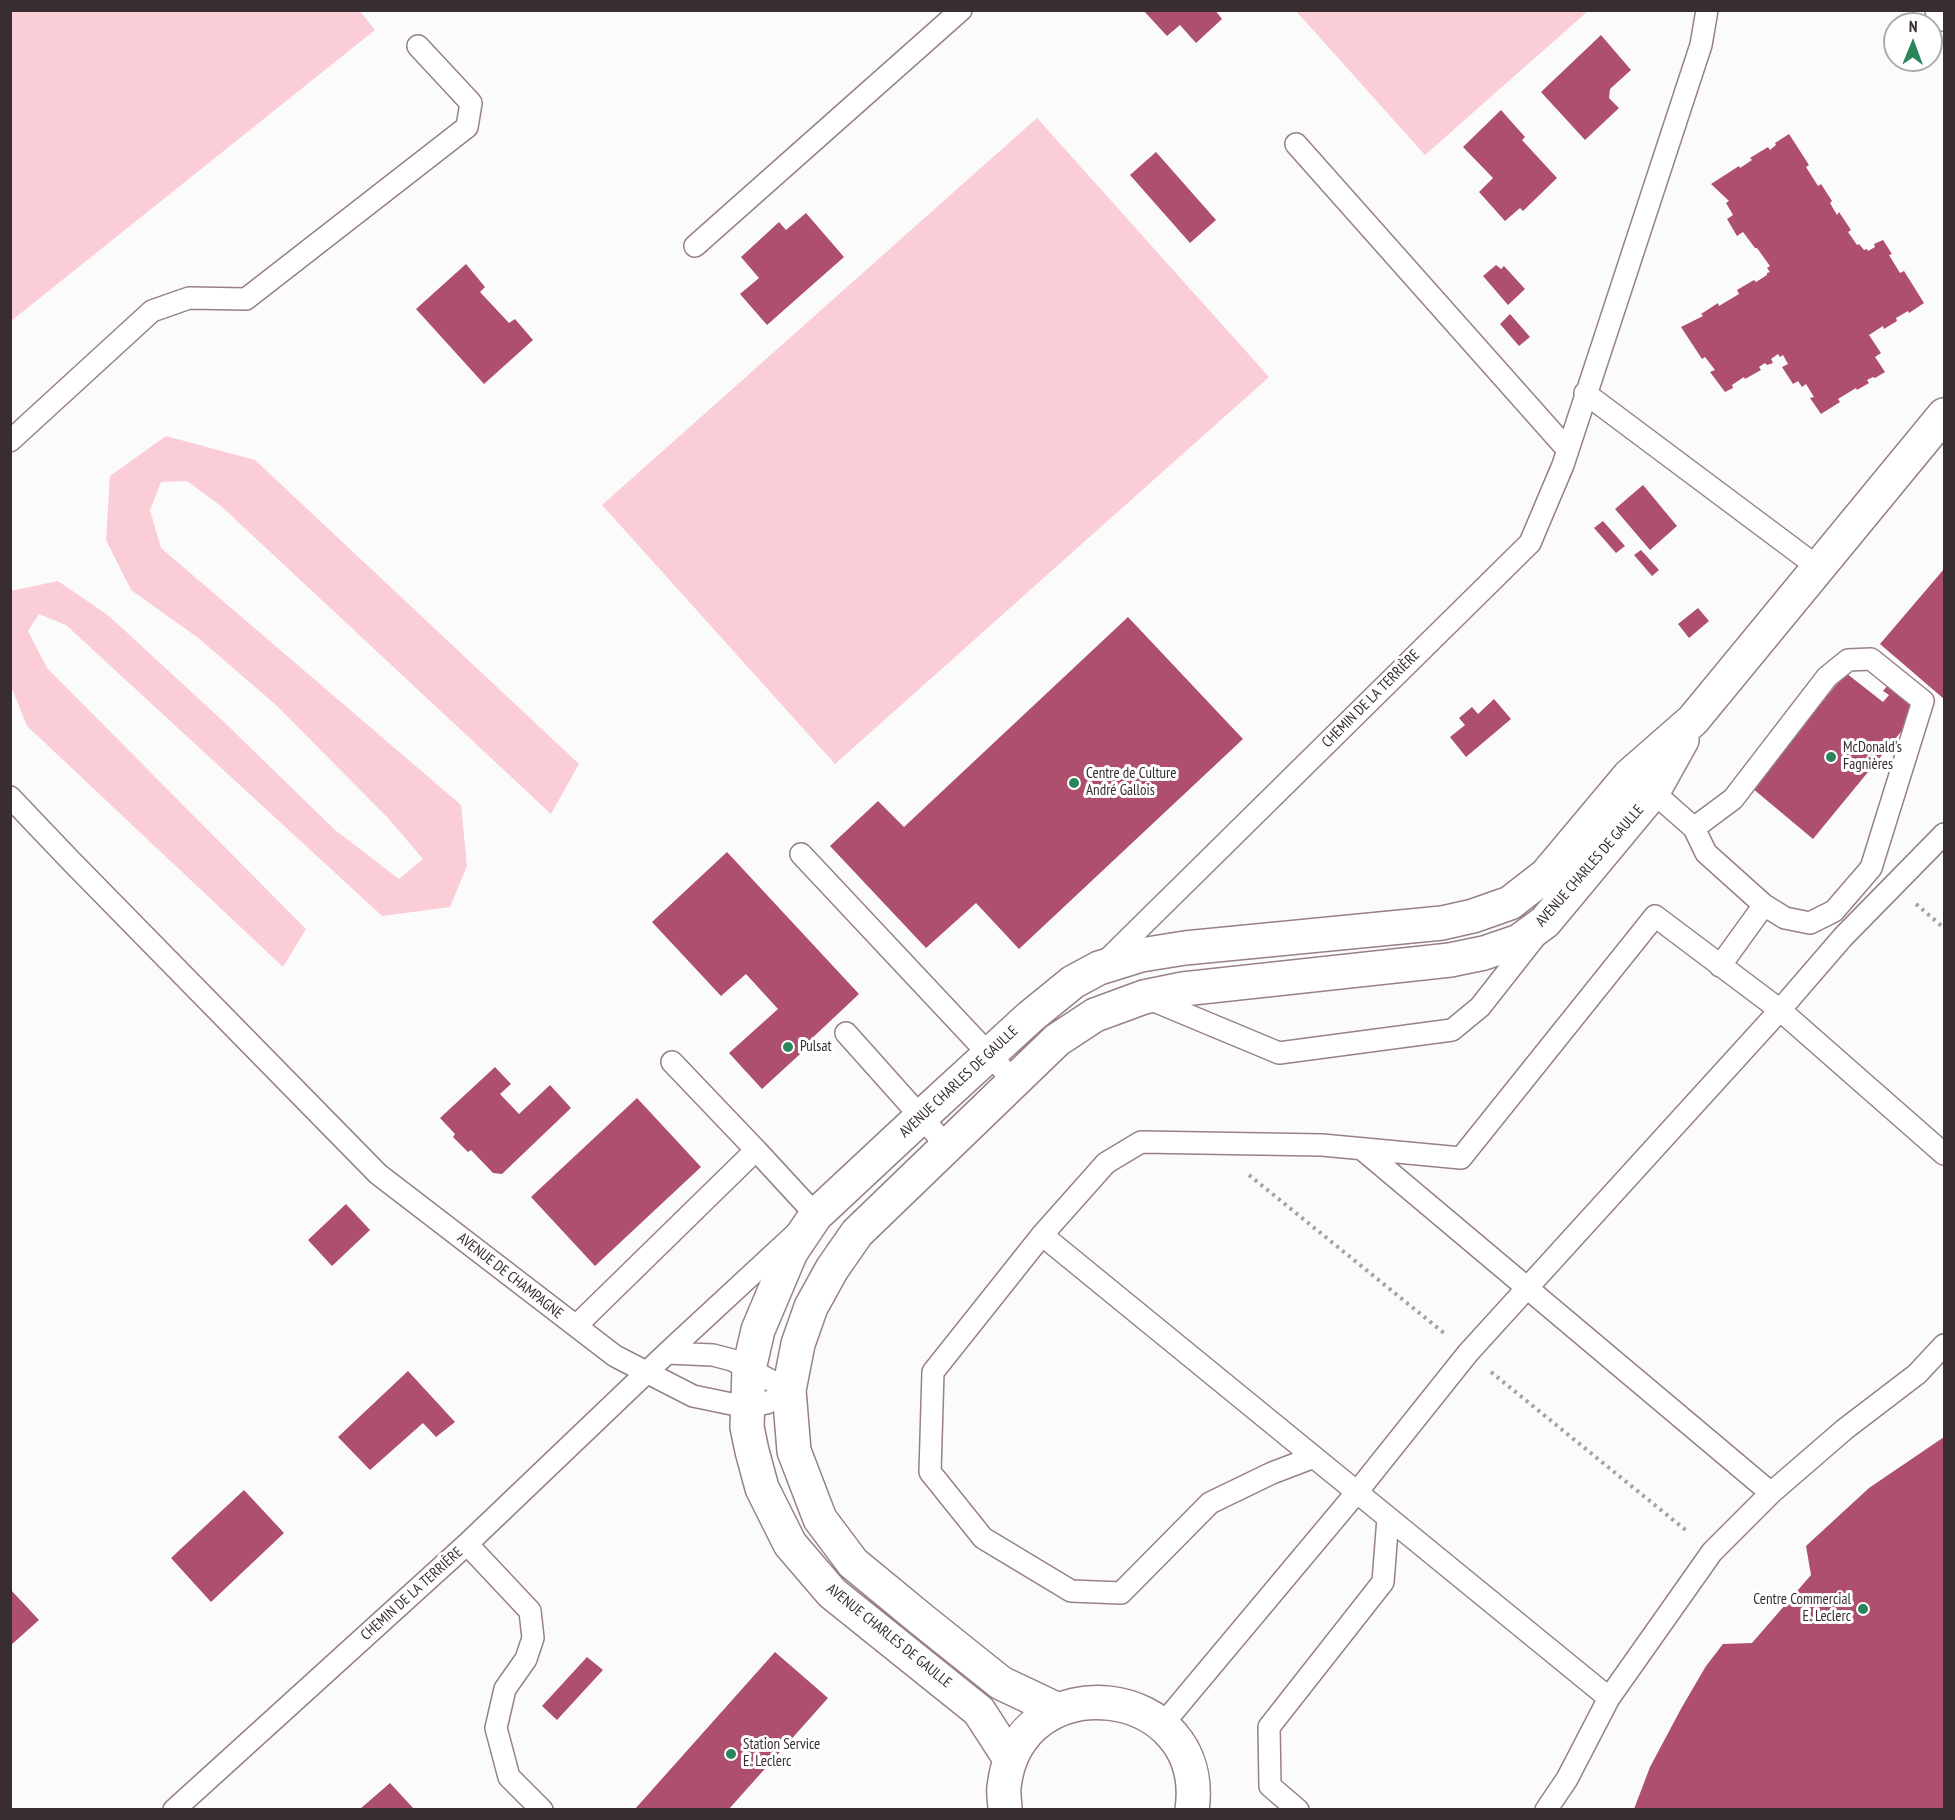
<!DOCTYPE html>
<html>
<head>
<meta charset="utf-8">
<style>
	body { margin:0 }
	#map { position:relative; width:1955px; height:1820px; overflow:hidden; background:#fbfbfb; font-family:"PT Sans Narrow",sans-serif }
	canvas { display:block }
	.frame { position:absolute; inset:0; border:12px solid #382e31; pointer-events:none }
	.north { position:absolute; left:1883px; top:12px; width:60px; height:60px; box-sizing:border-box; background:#fff; border:2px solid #afabad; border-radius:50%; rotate:1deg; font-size:16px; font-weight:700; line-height:24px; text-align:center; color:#382e31 }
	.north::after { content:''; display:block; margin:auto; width:21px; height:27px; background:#2a855b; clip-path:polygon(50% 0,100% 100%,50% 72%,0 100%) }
</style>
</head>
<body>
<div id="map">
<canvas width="1955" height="1820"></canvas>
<div class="frame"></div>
<div class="north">N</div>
</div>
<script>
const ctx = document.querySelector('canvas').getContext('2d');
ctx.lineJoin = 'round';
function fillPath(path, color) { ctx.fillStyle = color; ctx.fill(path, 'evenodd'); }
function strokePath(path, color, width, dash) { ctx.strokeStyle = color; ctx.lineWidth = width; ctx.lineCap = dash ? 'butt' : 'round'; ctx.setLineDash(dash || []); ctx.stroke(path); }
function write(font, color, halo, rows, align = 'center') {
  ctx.font = font + ' "PT Sans Narrow",sans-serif'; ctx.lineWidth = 6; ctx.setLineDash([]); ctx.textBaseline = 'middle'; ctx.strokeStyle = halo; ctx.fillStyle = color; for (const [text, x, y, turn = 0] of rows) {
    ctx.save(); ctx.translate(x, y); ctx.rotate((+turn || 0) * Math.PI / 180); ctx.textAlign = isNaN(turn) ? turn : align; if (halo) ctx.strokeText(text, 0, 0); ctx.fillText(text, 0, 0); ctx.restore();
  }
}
fillPath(new Path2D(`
	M11,10L360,11L375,30L11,321Z
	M1296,11H1588L1425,155Z
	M1037,118L1269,377L835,764L602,505Z
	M166,436L255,460L579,764L551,814L221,506L187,481L161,482L150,510L161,548L461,805L467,866L450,907L382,916L66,625L39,614L28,631L47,668L306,929L283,967L27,726L11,686V591L58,581L109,616L224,722L335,830L399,879L423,859L388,818L275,704L197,637L131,590L106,540L110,476Z`), '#facdd7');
fillPath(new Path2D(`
	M1143,10H1215L1222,19L1196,43L1180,25L1167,36Z
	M1601,35L1631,70L1610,89L1609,98L1619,108L1585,140L1541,92Z
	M1501,110L1525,137L1522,140L1557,178L1523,211L1520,208L1505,221L1479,192L1493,178L1463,147Z
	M1789,134L1809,165L1806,167L1818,186L1821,184L1832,201L1830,203L1837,215L1839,212L1851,230L1848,232L1857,245L1859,244L1864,250L1867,249L1868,251L1875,247L1874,244L1883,240L1892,254L1889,255L1900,273L1904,271L1924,303L1909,313L1908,311L1896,318L1897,321L1884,329L1883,326L1869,335L1881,353L1875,357L1885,372L1875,378L1873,377L1867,380L1869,383L1857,390L1856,388L1838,399L1840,402L1821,414L1810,398L1814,397L1806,384L1802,387L1798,381L1793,384L1782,367L1788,364L1783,355L1780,357L1778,354L1771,359L1773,363L1767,365L1765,363L1759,367L1761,370L1745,379L1744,377L1732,385L1733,388L1725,392L1710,372L1715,370L1705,357L1702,359L1681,327L1703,316L1701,314L1718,303L1719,306L1739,294L1737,290L1754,280L1756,282L1767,275V273L1770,272L1767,268L1770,266L1757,248H1755L1743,232L1737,236L1727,219L1733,215L1726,203L1729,201L1711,184L1739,166L1740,168L1752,160L1750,158L1768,147L1770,150L1776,145L1775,143Z
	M1156,152L1216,220L1190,243L1130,175Z
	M806,213L844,257L767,325L740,294L759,278L741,257L779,222L786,230Z
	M466,264L485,287L480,292L509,323L515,319L533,340L484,384L416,309Z
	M1496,265L1501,269L1504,266L1525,289L1508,305L1483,276Z
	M1510,314L1530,337L1519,346L1500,324Z
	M1643,485L1677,526L1650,550L1615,509Z
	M1603,521L1625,546L1616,553L1594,528Z
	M1641,550L1659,570L1652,576L1634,555Z
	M1944,569V699L1880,644Z
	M1698,608L1709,621L1689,638L1678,624Z
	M1128,617L1243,739L1019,949L976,903L926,948L830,846L878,801L904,827Z
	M1846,673L1883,702L1889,695L1883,691L1888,685L1919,710L1813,839L1752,788Z
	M1494,699L1511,719L1466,757L1450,737L1465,725L1459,718L1472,707L1478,714Z
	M727,852L859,994L808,1042L811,1044L762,1089L729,1053L778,1009L746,974L721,996L652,922Z
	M495,1067L511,1084L500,1094L519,1114L550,1085L571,1108L502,1174L493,1173L471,1150L468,1152L453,1137L455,1134L440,1118Z
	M637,1098L701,1167L595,1266L531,1197Z
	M346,1204L370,1230L332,1266L308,1240Z
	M408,1371L455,1422L436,1437L423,1423L370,1470L338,1437Z
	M1944,1437V1809H1634L1650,1767L1682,1707L1706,1666L1723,1644L1752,1643L1811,1575L1806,1546L1869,1488Z
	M244,1490L284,1533L211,1602L171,1558Z
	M10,1589L39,1620L10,1646Z
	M775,1652L828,1698L729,1809H635Z
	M587,1657L603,1670L557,1720L542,1706Z
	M390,1783L414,1809H360Z`), '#ae4f6d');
const service = new Path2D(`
	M1296,144L1567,449
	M695,246L961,10
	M1585,393L1819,568
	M10,441L152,311L189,298L246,299L467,127L471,103L418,46
	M1653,792L1694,828L1706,853L1764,905L1785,918L1810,923L1834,911L1871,868L1923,701L1871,659L1848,660L1827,677L1733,799L1694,828
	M10,797L71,861L378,1174L615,1356L693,1396L746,1407L767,1403L789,1390
	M801,854L1014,1081
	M1104,963L1530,543L1563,465L1701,45L1707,10
	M1720,966L1764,905
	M1147,998L1279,1053L1452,1030L1480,1007L1535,937
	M846,1033L947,1146
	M1362,1149L1771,1493
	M1042,1235L1609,1698
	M576,1326L756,1150L672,1062
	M667,1353L713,1355L732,1360L789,1390
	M1314,1457L1272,1473L1210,1503L1121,1593L1071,1591L983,1538L930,1472L933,1372L1042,1235L1106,1163L1141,1142L1322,1145L1461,1158L1655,916L1780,1010L1944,1154
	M467,1544L530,1611L533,1638L526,1659L505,1689L496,1728L509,1777L542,1810
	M1162,1725L1357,1492L1468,1353L1780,1010L1843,937L1944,834
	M174,1810L467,1544L667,1353L816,1215L756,1150
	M1298,1810L1270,1786L1269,1727L1383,1582L1388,1518
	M1546,1810L1567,1779L1609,1698L1712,1552L1771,1493L1845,1429L1917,1374L1944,1345`);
const minor = new Path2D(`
	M1058,1710L1001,1683L921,1619L853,1563L820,1519L794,1451L789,1390L798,1344L811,1307L832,1269L857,1233L1057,1040L1095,1015L1144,997L1183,989L1450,960L1484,953L1519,941L1545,922L1653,792L1682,740
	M1010,1759L979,1711L832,1593L790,1544L762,1488L752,1451L747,1427L749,1369L758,1330L791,1252L816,1215L921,1117L1030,1017L1073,982L1099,968L1141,955L1185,948L1442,923L1473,916L1510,903L1546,875L1629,776L1693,720L1944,415
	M1005,1810C1005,1802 1003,1794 1004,1787C1018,1660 1210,1683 1192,1810`);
const secondary = new Path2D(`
	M1942,10L1944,14`);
strokePath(service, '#988086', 24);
strokePath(minor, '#988086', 36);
strokePath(secondary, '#988086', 36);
strokePath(new Path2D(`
	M1916,904L1944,928
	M1249,1175L1444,1333
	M1491,1372L1688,1532`), '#a6a1a3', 4, [3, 4.5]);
strokePath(service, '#fff', 21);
strokePath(minor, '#fff', 33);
strokePath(secondary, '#fff', 33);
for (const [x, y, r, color] of [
	[1831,757,6,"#2a855b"],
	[1074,783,6,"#2a855b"],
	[788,1047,6,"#2a855b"],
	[1863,1609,6,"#2a855b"],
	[731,1754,6,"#2a855b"]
]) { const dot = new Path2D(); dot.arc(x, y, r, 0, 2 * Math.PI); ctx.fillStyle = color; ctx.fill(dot); strokePath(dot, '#fff', 2); }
write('15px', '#382e31', '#fff', [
	["CHEMIN DE LA TERRIÈRE",1371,699,-45],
	["AVENUE CHARLES DE GAULLE",1590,866,-49],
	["AVENUE CHARLES DE GAULLE",959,1082,-43],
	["AVENUE DE CHAMPAGNE",510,1276,38],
	["CHEMIN DE LA TERRIÈRE",412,1594,-42],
	["AVENUE CHARLES DE GAULLE",889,1636,39]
]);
write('15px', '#382e31', '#fff', [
	["McDonald's",1843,748],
	["Fagnières",1843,765],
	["Centre de Culture",1086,774],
	["André Gallois",1086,791],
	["Pulsat",800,1047],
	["Centre Commercial",1851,1600,"right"],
	["E. Leclerc",1851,1617,"right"],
	["Station Service",743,1745],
	["E. Leclerc",743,1762]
], 'left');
</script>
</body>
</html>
